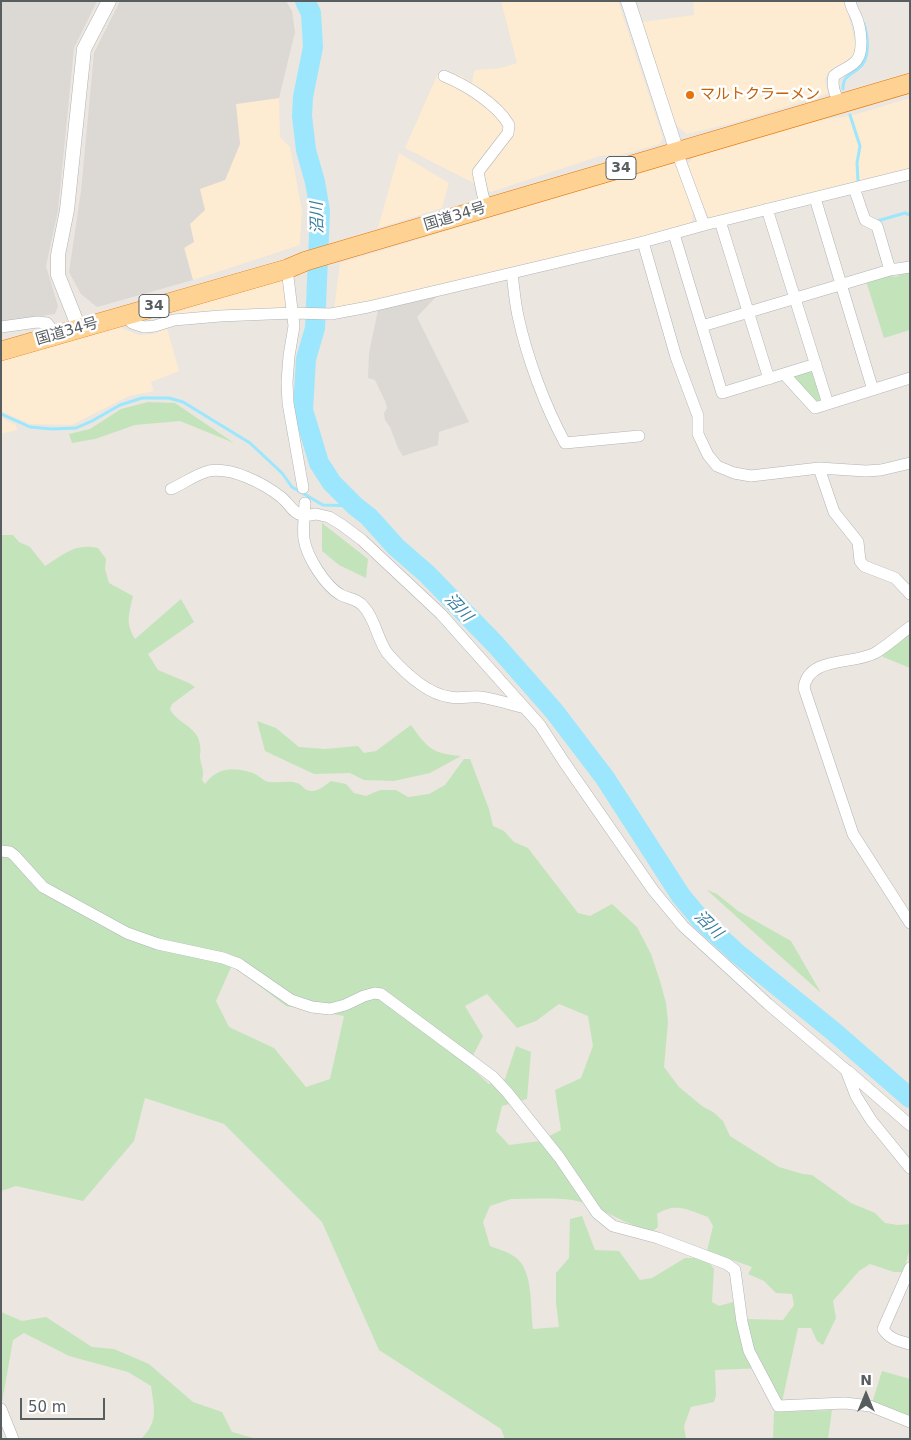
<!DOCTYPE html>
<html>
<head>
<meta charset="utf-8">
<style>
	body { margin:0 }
	#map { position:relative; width:911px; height:1440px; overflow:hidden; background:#ebe6df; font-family:"DejaVu Sans",sans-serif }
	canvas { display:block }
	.frame { position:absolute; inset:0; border:2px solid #585d60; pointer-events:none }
	.north { position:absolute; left:841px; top:1370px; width:50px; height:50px; -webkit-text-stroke:4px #fff; paint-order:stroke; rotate:0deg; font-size:14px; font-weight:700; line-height:20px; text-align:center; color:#585d60 }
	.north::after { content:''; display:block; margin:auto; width:18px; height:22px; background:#585d60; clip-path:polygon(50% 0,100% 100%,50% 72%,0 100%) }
	.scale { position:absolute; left:20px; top:1398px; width:85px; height:22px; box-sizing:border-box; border:2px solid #585d60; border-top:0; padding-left:6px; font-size:15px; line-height:18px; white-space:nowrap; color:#585d60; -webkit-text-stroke:4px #fff; paint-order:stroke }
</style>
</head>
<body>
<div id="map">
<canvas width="911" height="1440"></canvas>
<div class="frame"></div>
<div class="north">N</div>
<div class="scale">50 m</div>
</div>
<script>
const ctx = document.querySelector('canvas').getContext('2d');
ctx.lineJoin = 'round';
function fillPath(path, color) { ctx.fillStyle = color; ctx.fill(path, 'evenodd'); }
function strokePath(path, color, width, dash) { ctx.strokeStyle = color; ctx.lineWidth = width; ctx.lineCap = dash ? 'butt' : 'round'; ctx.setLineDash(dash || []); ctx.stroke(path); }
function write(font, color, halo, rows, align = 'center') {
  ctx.font = font + ' "DejaVu Sans","Noto Sans JP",sans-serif'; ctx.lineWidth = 5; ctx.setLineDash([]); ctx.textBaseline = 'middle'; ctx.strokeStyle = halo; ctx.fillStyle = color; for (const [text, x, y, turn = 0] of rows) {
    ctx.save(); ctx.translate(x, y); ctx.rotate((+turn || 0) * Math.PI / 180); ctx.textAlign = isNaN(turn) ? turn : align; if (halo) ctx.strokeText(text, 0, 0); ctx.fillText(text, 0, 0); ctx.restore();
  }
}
fillPath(new Path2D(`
	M502,1H618L663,138L660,144L620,155L600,156L491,192L405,148L439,71L460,75L472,83L474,72L476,70L500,68L517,63L502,5Z
	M693,1H845L855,42V52L851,58L828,72L825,80L828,94L733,123L687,134L675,124L641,22L694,15Z
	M279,98L280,137L290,147L302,211L300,245L193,280L184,247L194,242L190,224L200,189L240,144L236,104Z
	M910,98V170L709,218L688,169V163L696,156L812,121L850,116Z
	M399,153L449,183L442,208L378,228Z
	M668,164H676L693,208L692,224L500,272L334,309L340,263Z
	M284,278L288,305L278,310L167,315Z
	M119,327L139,335L154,334L167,328L179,371L151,382L154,391L129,396L72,425L30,424L1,411V361Z
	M1,418L16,425L17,430L1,434Z`), '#fdebd2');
fillPath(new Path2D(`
	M1,1H97L74,48L58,210L46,266L58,306L55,314L1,322Z
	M120,1H286L292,11L295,32L279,98L236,104L240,144L225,180L200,189L205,210L190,224L194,242L184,248L193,280L97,307L81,294L69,272L81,191L94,53Z
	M437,296L417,317L469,422L439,432L438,445L403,456L398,448L390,427L385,420L384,413L387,408L385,401L375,380L368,378L369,353L378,310Z`), '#dcd8d4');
fillPath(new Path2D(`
	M910,271V330L884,338L866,281L888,275L895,277Z
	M810,370L814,372L823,399L815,403L794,379L795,374Z
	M148,402L175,403L234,443L180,421L135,425L95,439L72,443L69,434L90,429L121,409Z
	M322,523L368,559L366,578L339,565L322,551Z
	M1,535H13L19,542L30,547L45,566C65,554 74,543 98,548L106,559L105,569L109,583L133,596C129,615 125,622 135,639L181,599L194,622L148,654L158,670L189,683L195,687L172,704L170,709C177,724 198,726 200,745C201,749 200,753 200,757C201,767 205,770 202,780L205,784C218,767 234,767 253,773C259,775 264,782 270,782C279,783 289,780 297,783C301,784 303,788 307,790C316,794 324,786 331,781L346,784L354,793L366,796L380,790H396L408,797L429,794L445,785L464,759H470L489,809L493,826L504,831L514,842L528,848L578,913L590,916L612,904L637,927L651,954L660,981L666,1003L668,1022L664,1067L679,1087L702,1106L713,1112L723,1121L730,1136L779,1167L803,1174L812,1175L851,1203L875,1213L885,1223L898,1225L910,1224V1249L903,1272H894L870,1264L859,1271L833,1301L836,1318L823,1345L817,1341L811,1328H798L782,1402L763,1368L715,1370L716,1395L714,1402L691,1407L684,1426L686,1439H505L501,1429L379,1350L322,1222L224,1124L145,1098L134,1141L83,1201L16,1186L1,1191ZM232,965L286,1006L344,1016L330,1079L306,1087L274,1048L229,1027L216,1001ZM487,994L517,1028L536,1021L559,1004L588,1016L593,1046L581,1078L555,1090L561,1130L540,1141L509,1145L496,1131L502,1106L527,1099L531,1052L516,1046L505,1079L489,1084L468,1065L483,1036L465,1006ZM511,1199C531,1199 559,1197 577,1201C604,1208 626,1226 653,1231L658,1227L657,1214C677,1202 687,1210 708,1217L713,1226L707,1251L752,1267L748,1274L764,1281L776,1293L792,1294L794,1305L783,1320L748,1319L741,1342L733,1302L719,1306L712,1302L714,1269L705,1258H685L652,1278L640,1280L619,1251L595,1250L582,1216L570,1219L569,1258L556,1273V1303L559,1327L533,1329C530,1309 534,1270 515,1257C508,1252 498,1249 490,1246L483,1222L490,1206Z
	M910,633V668L881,656Z
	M257,721L276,728L299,747L325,749L358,746L364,753L376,751L411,725C427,748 433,754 461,756L430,773L394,781L364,780L350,773L314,774L265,751Z
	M707,890L717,894L738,911L791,941L821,993Z
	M1,1312L22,1321L46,1317L92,1347L114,1349L149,1364L193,1402L222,1412L232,1432L257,1439H141C159,1421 154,1409 151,1386L128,1372L69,1356L24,1333L13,1340L1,1408Z
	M882,1371L910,1379V1417L872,1403Z
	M832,1410L828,1439H773L774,1412Z`), '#c3e4bb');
strokePath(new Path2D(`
	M843,89C843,76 849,76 858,69C871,60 868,37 864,24
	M850,115L860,146L857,163L858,181
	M877,221L905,213L910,215
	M1,414L30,427L52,429L76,428L92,421L120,405L142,398H169L183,402L250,443L282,473L292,487L323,505L355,506`), '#9ce7fe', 3);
strokePath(new Path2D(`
	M305,1L311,13L313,47L303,97L302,116L306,150L315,182L320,211L315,328L306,359L303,410L319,463L332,483L355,506L369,517L396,547L427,574L496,645L554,711L605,778L681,896L702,921L738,954L833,1031L910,1098`), '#9ce7fe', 20);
const minor = new Path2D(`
	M444,76C466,85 497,104 509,125L508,133L478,172L483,196L488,208
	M839,104C836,95 831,86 834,76C840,70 850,68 856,61C864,52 861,30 857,19C855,13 851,8 850,1
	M677,152L704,225
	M815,198L873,390
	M767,209L828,404
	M720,221L769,379
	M674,234L722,393L816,364
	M643,242L676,357L698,416V434L708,455L717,466L734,473L751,476L819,468L866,471L881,470L910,463
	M287,269L294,326L289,356L287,382L288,403L303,488
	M890,270L910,267
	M512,274C514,288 515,303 518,316C527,358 545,406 565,443L639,436
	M123,315L132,323L144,327L155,326L174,320L220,316L293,313L331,314L368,307L643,242L704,225L910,174
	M702,326L890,270L877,226L865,220L854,188
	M1,327L37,322L47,323L56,335
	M784,374L815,408L910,378
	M819,468L834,512L858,542L860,561L864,566L895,578L910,594
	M171,489C183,484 196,474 209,471C232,467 263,483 281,497C289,503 293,514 304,516C304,523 303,531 304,539C307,557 325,586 341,595C349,599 358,599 364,607C376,620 377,640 388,654C403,671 426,694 450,697C460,699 470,696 480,697C495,699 510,704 525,708
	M305,503L304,516L316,514L329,517L342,525L362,540L441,614L540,725L564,762L653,890L683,926L768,1004L846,1070L856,1096L871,1120L910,1168
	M910,627C899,635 887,646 875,653C853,665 808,656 804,688L853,834L910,923
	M1,851L10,852L15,856L43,887L127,933L158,944L223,958L239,964L291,1000L312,1007L330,1009L345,1005L364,996L375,993L381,994L493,1077L507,1092L559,1157L597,1213L613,1226L658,1238L727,1264L735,1270L742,1322L749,1351L778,1406L845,1403L870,1406L910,1422
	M848,1071L910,1125
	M910,1268L883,1329C889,1339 899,1341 910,1344
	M1,1409L13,1439`);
const tertiary = new Path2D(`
	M628,1L677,152
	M79,328L58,275V255L67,210L84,49L109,1`);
const trunk = new Path2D(`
	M1,351L287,269L306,261L910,83`);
strokePath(minor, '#b0b4b7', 12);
strokePath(tertiary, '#b0b4b7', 15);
strokePath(trunk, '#e97302', 20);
strokePath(minor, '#fff', 11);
strokePath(tertiary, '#fff', 14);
strokePath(trunk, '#fdd293', 19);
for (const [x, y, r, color] of [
	[690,95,5,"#e8710a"]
]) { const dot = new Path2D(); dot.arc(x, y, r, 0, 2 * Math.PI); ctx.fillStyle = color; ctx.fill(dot); strokePath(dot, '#fff', 2); }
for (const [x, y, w] of [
	[621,168,30],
	[154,306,30]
]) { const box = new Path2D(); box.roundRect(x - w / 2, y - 11.5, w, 23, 4); ctx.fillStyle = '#fff'; ctx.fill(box); strokePath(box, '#585d60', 1); }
write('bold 14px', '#585d60', null, [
	["34",621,168],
	["34",154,306]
]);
write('15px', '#c56008', '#fff', [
	["マルトクラーメン",700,95]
], 'left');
write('15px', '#585d60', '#fff', [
	["国道34号",455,217,-17],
	["国道34号",67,332,-16]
]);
write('italic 16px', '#377d9e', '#fff', [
	["沼川",318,218,-92],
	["沼川",458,608,47],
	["沼川",708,925,44]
]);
</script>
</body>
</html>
